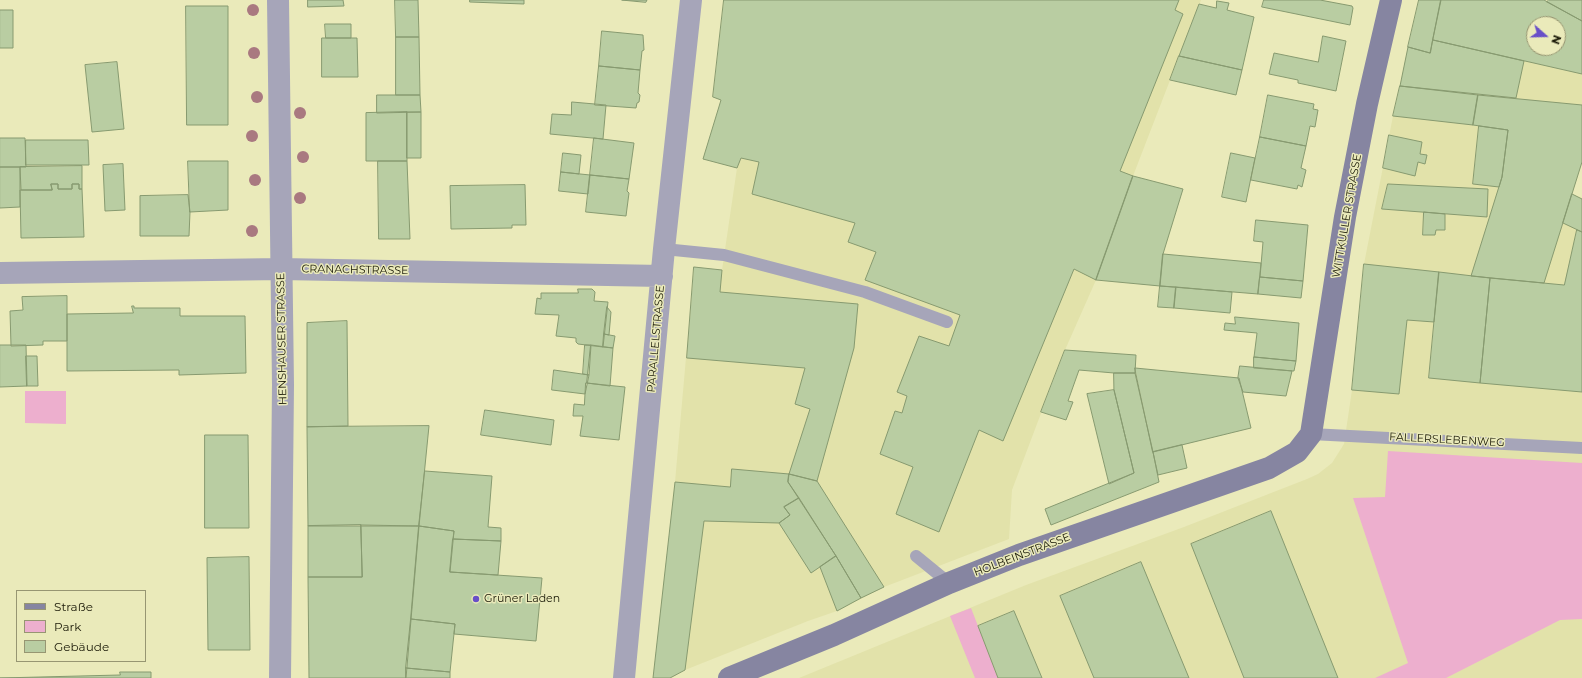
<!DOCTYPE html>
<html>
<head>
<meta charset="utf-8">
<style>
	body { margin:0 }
	#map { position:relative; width:1582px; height:678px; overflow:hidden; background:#eaeaba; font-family:Montserrat,sans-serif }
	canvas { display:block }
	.legend { position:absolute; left:16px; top:590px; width:130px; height:72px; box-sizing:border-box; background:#eaeaba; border:1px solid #979672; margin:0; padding:5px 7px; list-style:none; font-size:12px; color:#1a1907 }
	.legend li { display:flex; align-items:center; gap:8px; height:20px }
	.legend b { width:20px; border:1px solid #979672 }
	.north { position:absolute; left:1526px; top:16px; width:40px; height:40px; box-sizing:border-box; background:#eaeaba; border:1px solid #979672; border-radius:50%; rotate:110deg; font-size:11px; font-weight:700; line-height:16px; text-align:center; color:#1a1907 }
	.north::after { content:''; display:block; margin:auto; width:14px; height:18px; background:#684fc8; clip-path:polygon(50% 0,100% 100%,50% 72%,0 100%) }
</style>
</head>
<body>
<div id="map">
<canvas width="1582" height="678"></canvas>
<ul class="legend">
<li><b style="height:5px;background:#8685a1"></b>Straße</li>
<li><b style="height:11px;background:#edafce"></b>Park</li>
<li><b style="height:11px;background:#b9cda2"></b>Gebäude</li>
</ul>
<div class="north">N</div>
</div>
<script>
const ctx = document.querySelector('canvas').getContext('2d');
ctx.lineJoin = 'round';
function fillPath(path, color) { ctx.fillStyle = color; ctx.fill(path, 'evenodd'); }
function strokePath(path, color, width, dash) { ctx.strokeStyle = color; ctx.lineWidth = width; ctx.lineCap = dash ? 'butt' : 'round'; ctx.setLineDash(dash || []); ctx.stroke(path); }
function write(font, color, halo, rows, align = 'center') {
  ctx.font = font + ' Montserrat,sans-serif'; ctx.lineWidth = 3; ctx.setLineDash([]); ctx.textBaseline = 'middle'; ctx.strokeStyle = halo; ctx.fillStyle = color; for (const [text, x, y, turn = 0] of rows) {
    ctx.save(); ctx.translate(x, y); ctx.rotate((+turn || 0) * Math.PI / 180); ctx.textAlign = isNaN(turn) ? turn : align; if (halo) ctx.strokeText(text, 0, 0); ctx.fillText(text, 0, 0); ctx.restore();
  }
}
fillPath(new Path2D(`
	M724,0H1201L1133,176L1096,280L1065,350L1012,490L1009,539L884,587L837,611L808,621L685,670L670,678H653L675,482L694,267L722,270L737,168L703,159L721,100L713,97Z
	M1419,0H1544L1582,21V162L1572,194L1582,198V678H799L1026,585L1184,527L1307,479L1318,474L1332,463L1344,444L1352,390L1364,264L1393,116ZM1534,24H1558V48H1534Z`), '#e2e2aa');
fillPath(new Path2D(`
	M25,391H66V424L25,423Z
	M1388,451L1582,463V619L1560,620L1446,678H1375L1408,663L1353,498L1385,497Z
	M971,608L998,678H975L950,616Z`), '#edafce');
const building = new Path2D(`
	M308,0H343L344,6L308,7Z
	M395,0H418L419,37H396Z
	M470,0H524V4L470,2Z
	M622,0H647L646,2Z
	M724,0H1179L1175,10L1183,14L1120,171L1133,176L1096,280L1074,269L1003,441L979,430L939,532L896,514L913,467L880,454L895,411L902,413L907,396L897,392L919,336L949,346L960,315L865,280L876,252L848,242L855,223L752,194L759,162L741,158L737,168L703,159L721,100L713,97Z
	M1264,0H1320L1352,6L1353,8L1350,25L1262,7Z
	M1419,0H1441L1430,53L1408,47Z
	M1441,0H1544L1582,21V74L1433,40ZM1534,24H1558V48H1534Z
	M1549,0H1582V21L1547,2Z
	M1217,1L1229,3L1227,10L1254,17L1242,70L1179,56L1199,4L1216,8Z
	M186,6H228V125H187Z
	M0,10H13V48H0Z
	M325,24H351V38H326Z
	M602,31L643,35L644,50L642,51L640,70L599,66Z
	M1323,36L1346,41L1336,91L1298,83V80L1269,74L1274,53L1318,62Z
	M396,37H419L420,95H396Z
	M322,38H357L358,77H322Z
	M1433,40L1524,61L1516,98L1400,86L1408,47L1430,53Z
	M1179,56L1242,70L1236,95L1170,80Z
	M117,62L124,129L92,132L85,65Z
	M599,66L640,70L638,93L640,95L639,102L637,103L636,108L595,105Z
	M1400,86L1478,95L1473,125L1393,116Z
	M377,95H420L421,112L377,113Z
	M1268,95L1314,104L1313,109L1318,110L1315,127L1310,126L1306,146L1260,137Z
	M1478,95L1582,105V162L1544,283L1471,276L1502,177L1508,130L1473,125Z
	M572,102L606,105L603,139L550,134L552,114L571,115Z
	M407,112V161H366V113Z
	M407,112H421V158H407Z
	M1479,126L1508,130L1502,177L1499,187L1473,184Z
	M1389,135L1422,142L1420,154L1427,155L1425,164L1418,162L1415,176L1383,168Z
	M1260,137L1306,146L1301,168L1306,170L1302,187L1298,185L1297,189L1251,180Z
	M0,138H25L26,167H0Z
	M594,138L634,143L629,179L590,175Z
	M26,140H88L89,165H26Z
	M563,153L581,155L579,174L561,172Z
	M1231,153L1255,158L1246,202L1222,197Z
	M188,161H228V210L190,212Z
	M378,161H407L410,239H379Z
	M123,164L125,210L105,211L103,165Z
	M82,166V189H79V184H72V189H58V184H51L52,190H21L20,167Z
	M0,167H20V207L0,208Z
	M561,172L590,175L588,194L559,191Z
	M590,175L629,179L627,191L629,193L626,216L586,212Z
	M1133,176L1183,189L1163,254L1160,286L1096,280Z
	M51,184H58V189H72V184H79V189H82L84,237L21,238L20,190H52Z
	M1388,184L1488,189L1487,217L1382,209Z
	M525,185L526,225H512V228L451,229L450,186Z
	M1572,194L1582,199V232L1563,223Z
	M188,195L190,212L189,236H140V196Z
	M1424,212L1445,214V230H1436L1435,235H1423Z
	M1256,220L1308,225L1303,281L1260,277L1263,242L1254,241Z
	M1577,230L1582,232V392L1480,383L1490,278L1564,285Z
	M1163,254L1261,263L1258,294L1160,286Z
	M1364,264L1439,272L1434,322L1407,320L1399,394L1352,390Z
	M694,267L722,270L720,292L858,304L854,348L817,481L789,474L810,409L795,404L805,368L687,358Z
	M1439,272L1490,278L1480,383L1429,378Z
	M1260,277L1303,281L1301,298L1258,294Z
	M1160,286L1176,287L1174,308L1158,307Z
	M1176,287L1232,292L1230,313L1174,308Z
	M578,289H592L595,292L594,301L608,302L603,347L578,344L576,342V338L556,336L559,315L535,314L537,298L541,299V293H578Z
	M67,296V341H43V345L11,346L10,311L23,310L22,297Z
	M132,306H134V308H180V316H245L246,373L179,375V370L67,371V314L133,313Z
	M607,307L611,312L609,335L604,334Z
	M1235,317L1299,323L1296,361L1254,357L1257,333L1224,330L1225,323L1235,324Z
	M347,321L348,426L307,427V323Z
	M604,334L615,336L613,348L603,347Z
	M0,345H26L27,386L0,387Z
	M585,345H591L589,375L583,374Z
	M591,345L613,348L610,386L587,383Z
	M1065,350L1136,355L1135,373H1114L1079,370L1068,401L1073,402L1066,420L1041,412Z
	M26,356H37L38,386H27Z
	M1254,357L1296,361L1294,371L1254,368Z
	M1240,366L1292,371L1286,396L1243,392L1238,378Z
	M1135,368L1239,378L1251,428L1153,452Z
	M554,370L589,375L585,394L552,390Z
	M1114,373H1135L1153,452L1159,482L1051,525L1045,509L1134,473L1114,390Z
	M586,383L625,387L619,440L580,436L583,416H573L574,404L584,405Z
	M1114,390L1134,473L1109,484L1087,394Z
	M485,410L554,420L551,445L481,435Z
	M429,426L419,526H308L307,427Z
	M205,435H248L249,528H205Z
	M1182,445L1187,468L1158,475L1153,452Z
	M732,469L789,474L788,482L799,498L784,507L790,515L779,523L704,521L685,670L670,678H653L675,482L730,487Z
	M425,471L492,476L488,527L501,528V541L453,539L454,531L419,526Z
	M789,474L817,481L884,587L861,598L836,556L788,482Z
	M799,498L836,556L811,573L779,523L790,515L784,507Z
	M1271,511L1338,678H1244L1191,544Z
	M361,525L419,526L406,678H309L308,577H362Z
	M361,525L362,577H308V526Z
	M419,526L454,531L450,572L542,578L536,641L454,634L455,624L411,619Z
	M453,539L501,541L498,575L450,572Z
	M836,556L861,598L837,611L820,567Z
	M249,557L250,650H208L207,558Z
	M1141,562L1189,678H1094L1060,596Z
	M1014,611L1042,678H998L978,626Z
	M411,619L455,624L450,672L406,668Z
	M406,668L450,672V678H406Z
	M120,672H151V678H0L120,675Z`);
fillPath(building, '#b9cda2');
strokePath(building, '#879a70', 1);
strokePath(new Path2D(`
	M664,249L724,255L865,292L947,322
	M1311,434L1582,448
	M916,556L949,583`), '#a6a5b9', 12);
strokePath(new Path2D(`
	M278,0L283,385L280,678
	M0,273L281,269L662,276
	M624,678L664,249L691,0`), '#a6a5b9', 22);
strokePath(new Path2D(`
	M729,678L834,635L949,583L1019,555L1269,468L1297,452L1311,434L1345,217L1367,104L1391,0`), '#8685a1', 22);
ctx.fillStyle = '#a97980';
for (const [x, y] of [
	[253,10],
	[254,53],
	[257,97],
	[300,113],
	[252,136],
	[303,157],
	[255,180],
	[300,198],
	[252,231]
]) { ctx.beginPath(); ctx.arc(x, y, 6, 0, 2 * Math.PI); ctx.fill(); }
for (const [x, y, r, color] of [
	[476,599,4,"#684fc8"]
]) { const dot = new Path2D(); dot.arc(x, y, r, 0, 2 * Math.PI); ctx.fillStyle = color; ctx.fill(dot); strokePath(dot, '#eaeaba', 1.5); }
write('11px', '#1a1907', '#eaeaba', [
	["WITTKULLER STRASSE",1347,216,-80],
	["CRANACHSTRASSE",355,270,1],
	["HENSHAUSER STRASSE",282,339,-91],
	["PARALLELSTRASSE",656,339,-85],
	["FALLERSLEBENWEG",1447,440,3],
	["HOLBEINSTRASSE",1022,555,-21]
]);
write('11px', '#1a1907', '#eaeaba', [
	["Grüner Laden",484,599]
], 'left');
</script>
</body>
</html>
